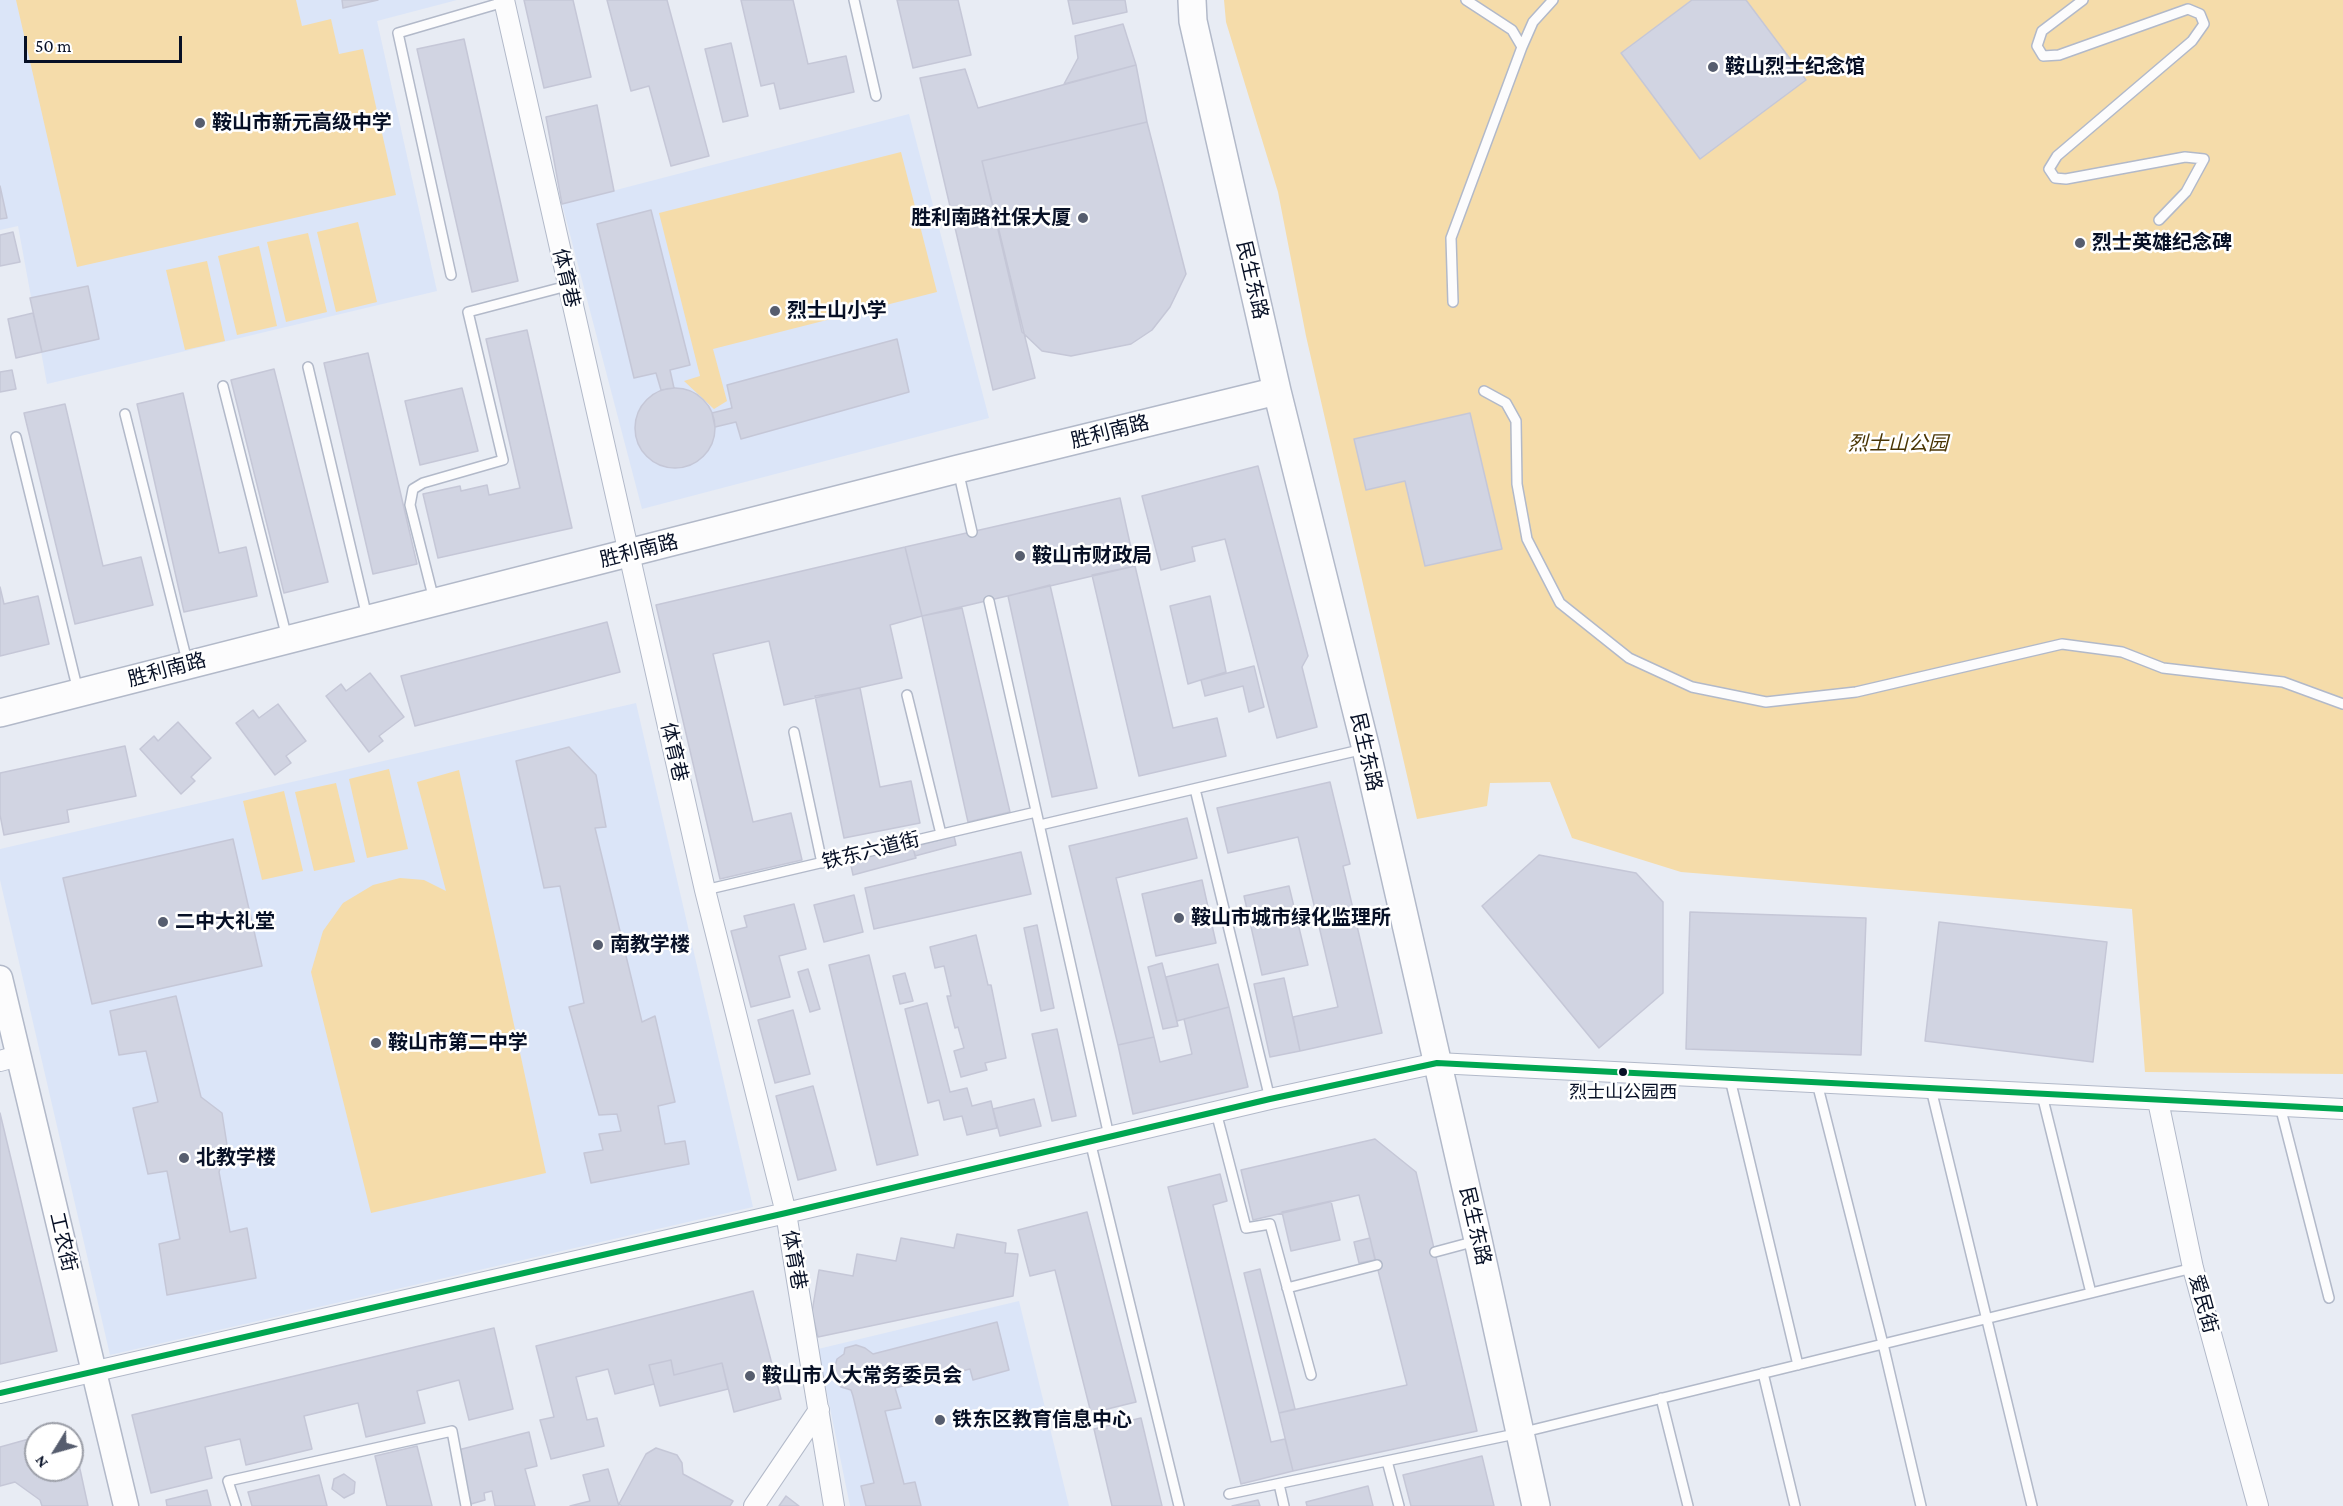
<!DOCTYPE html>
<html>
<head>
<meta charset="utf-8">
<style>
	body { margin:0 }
	#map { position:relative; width:2343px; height:1506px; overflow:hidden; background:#e8ecf4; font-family:"Crimson Pro",serif }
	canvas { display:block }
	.north { position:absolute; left:24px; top:1422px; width:60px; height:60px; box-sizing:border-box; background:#fff; border:2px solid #9c9fa8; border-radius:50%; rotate:233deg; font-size:16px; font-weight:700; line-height:24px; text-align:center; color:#071026 }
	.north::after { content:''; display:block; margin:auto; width:21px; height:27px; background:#565d6e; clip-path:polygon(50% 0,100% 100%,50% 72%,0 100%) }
	.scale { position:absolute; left:24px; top:36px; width:158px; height:27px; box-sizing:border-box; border:3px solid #071026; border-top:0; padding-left:8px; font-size:18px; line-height:21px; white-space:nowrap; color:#071026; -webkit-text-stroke:4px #fff; paint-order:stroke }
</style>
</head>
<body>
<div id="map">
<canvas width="2343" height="1506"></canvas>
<div class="north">N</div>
<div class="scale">50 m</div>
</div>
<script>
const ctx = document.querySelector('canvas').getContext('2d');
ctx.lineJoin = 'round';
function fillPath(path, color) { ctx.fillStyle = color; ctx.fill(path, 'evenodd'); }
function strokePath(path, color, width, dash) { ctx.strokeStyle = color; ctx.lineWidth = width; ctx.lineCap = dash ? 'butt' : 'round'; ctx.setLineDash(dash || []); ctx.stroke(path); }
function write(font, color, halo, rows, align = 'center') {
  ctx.font = font + ' "Crimson Pro","Noto Sans SC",serif'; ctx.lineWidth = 5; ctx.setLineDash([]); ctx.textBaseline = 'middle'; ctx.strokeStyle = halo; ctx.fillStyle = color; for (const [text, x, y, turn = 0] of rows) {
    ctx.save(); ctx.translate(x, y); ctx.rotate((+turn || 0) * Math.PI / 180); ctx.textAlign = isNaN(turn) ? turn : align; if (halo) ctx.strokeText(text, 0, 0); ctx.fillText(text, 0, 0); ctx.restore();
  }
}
fillPath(new Path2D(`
	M0,0H457L377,21L437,291L47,384L18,226L0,230Z
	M909,114L989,418L642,509L562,204Z
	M636,703L753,1207L110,1355L0,880V849Z
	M1019,1301L1069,1506H850L818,1349Z`), '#dbe5f8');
fillPath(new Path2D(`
	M16,0H296L302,26L331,19L339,54L363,49L396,195L77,267Z
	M1224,0H2343V1074L2145,1072L2132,909L1681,872L1572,838L1550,782L1490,783L1487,806L1417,819L1306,336L1278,192L1226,22Z
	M901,152L937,292L713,349L727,401L714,409L684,381L700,376L659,213Z
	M358,222L377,302L336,312L317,232Z
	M308,233L327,312L286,322L267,242Z
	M259,246L277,326L237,335L218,256Z
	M207,261L225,341L185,350L166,270Z
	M389,769L408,849L367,858L349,779Z
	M459,770L546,1173L371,1213L311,972L323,931L343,903L373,885L400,878L424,880L446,891L417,782Z
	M336,783L355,862L314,871L295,792Z
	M284,791L303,871L262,880L243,801Z`), '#f5dcaa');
const building = new Path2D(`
	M342,0H378L343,8Z
	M524,0H573L591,77L544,88Z
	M607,0H667L709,156L671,166L649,86L631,91Z
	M741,0H793L808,64L846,56L854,92L780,109L774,83L761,86Z
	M897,0H958L971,55L913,68Z
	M1068,0H1125L1127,12L1073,24Z
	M1692,0H1746L1806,80L1700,159L1621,53Z
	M1123,24L1136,65L1064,84L1078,58L1075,36Z
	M464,39L518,281L472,292L417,49Z
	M731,43L748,116L723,122L705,49Z
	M1136,65L1147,122L982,161L1035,378L993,390L920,78L965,69L978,108Z
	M597,105L614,191L562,204L546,117Z
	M1147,122L1186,274L1170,307L1152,330L1131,344L1071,356L1042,351L1022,332L982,161Z
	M0,186L7,218L0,219Z
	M651,210L690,365L670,370L674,388L661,390L656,373L634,378L597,224Z
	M13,232L20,262L0,266V235Z
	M88,286L99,339L42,352L30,298Z
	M33,313L42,352L16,358L8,319Z
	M527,330L572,528L438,558L423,494L460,486L461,491L487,485L489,495L520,488L486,339Z
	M897,339L909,392L741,439L736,422L715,427L712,413L732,408L727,385Z
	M368,353L417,564L373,574L324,363Z
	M274,369L328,582L284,593L231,380Z
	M12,370L16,389L0,392V372Z
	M462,388L478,451L420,465L405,401Z
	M635 428a40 40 0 1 1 80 0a40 40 0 1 1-80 0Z
	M183,393L219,553L246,547L257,596L184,612L137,404Z
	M65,404L103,566L141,557L153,605L75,624L24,413Z
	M1470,413L1502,549L1425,566L1405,481L1366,490L1354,439Z
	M1258,466L1308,656L1302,667L1317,727L1277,738L1225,539L1192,547L1195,561L1161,570L1142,496Z
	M1120,498L1135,566L922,616L905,547Z
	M905,547L922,616L890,625L902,678L784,705L769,641L713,654L753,822L791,813L802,860L720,879L656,605Z
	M1135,566L1173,728L1217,718L1226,756L1139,776L1092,575Z
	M1050,585L1097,788L1052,797L1008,596Z
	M0,587L4,604L38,596L49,644L0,656Z
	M1210,596L1226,672L1188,684L1170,606Z
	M962,608L1010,812L968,822L922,616Z
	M607,622L620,672L415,726L401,676Z
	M1254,666L1264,707L1249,712L1243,686L1205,696L1201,680Z
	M370,673L404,717L379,736L383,741L369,752L326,696L341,684L346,691Z
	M860,688L880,787L911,781L920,823L844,838L815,696Z
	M278,704L306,741L286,756L291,763L275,775L236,723L253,710L259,718Z
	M178,722L211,758L191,777L195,781L181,794L140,749L154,736L158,741Z
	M125,746L136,796L67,810L69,822L4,835L0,815V773Z
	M569,747L596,775L606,827L595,828L642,1022L655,1016L675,1102L658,1106L665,1144L685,1141L689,1164L591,1183L584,1153L603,1150L599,1134L621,1131L617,1114L599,1115L569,1007L584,1003L560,886L544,888L516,761Z
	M1330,782L1350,864L1343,866L1382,1033L1300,1051L1293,1017L1338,1007L1298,837L1228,853L1217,808Z
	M1187,818L1197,858L1116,878L1154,1037L1118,1045L1069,846Z
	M954,836L956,845L915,856L913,847Z
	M233,839L262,966L92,1004L63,878Z
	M912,845L916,858L853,875L850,861Z
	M1021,852L1031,894L874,929L865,888Z
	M1539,855L1636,873L1663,902V993L1599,1048L1482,906Z
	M1202,880L1216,943L1156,956L1142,894Z
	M1289,886L1308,965L1262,975L1244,896Z
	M854,895L863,932L824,942L814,905Z
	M794,904L806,949L779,956L790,997L751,1007L731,931L747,927L744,916Z
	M1690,912L1866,918L1861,1055L1686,1049Z
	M1939,922L2107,942L2093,1062L1925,1041Z
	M1037,925L1054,1008L1041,1011L1024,928Z
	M976,935L988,985H991L1006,1058L985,1063L987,1070L961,1077L954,1051L964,1048L958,1027L955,1028L947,996H951L944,966L935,968L930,947Z
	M869,955L918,1155L877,1165L829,965Z
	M1162,963L1178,1026L1163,1029L1148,967Z
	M1218,964L1229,1007L1177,1021L1166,977Z
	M808,969L820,1009L810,1012L798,972Z
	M905,973L913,1001L900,1004L893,976Z
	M1284,978L1300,1051L1270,1057L1254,984Z
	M176,996L201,1097L222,1113L227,1145L219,1172L230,1232L247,1228L256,1278L167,1295L159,1244L180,1239L167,1171L148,1174L133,1108L158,1102L146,1051L119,1055L110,1011Z
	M927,1003L950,1092L967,1088L972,1106L991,1101L997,1128L967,1135L962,1116L944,1120L939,1100L928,1103L905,1009Z
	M1229,1007L1248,1087L1133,1114L1118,1045L1154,1037L1160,1062L1192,1054L1184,1019Z
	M793,1010L810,1074L775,1083L758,1020Z
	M1057,1029L1076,1116L1052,1121L1032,1034Z
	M813,1086L836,1170L798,1180L776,1096Z
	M1034,1099L1041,1126L1000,1136L993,1109Z
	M0,1113L57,1351L0,1364Z
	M1375,1139L1416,1172L1477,1431L1293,1471L1279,1413L1407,1385L1359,1195L1253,1220L1241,1170Z
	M1220,1174L1227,1201L1213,1205L1271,1442L1285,1439L1293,1471L1241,1484L1168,1187Z
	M1331,1201L1340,1240L1291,1251L1282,1212Z
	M1087,1212L1136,1402L1091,1413L1055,1270L1030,1276L1018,1230Z
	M957,1234L1006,1243L1005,1253L1018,1254L1013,1296L818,1337L812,1312L819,1270L853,1276L857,1254L896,1261L901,1238L954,1248Z
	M1370,1238L1375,1260L1359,1263L1354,1242Z
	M1260,1269L1295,1409L1279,1413L1244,1273Z
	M753,1291L781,1399L734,1412L722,1363L674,1375L671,1360L649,1365L654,1384L615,1394L608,1369L576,1377L587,1420L597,1418L604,1446L551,1459L540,1420L554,1417L536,1346Z
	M997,1322L1009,1370L973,1380L970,1369L895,1388L901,1408L885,1411L904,1484L915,1482L921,1506H866L861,1486L874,1483L853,1396L851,1390L841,1387L833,1374L837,1359L844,1354L845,1348L856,1345L865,1348L873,1354Z
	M494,1328L513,1409L469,1420L459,1380L417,1391L425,1423L366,1437L358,1403L304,1416L312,1449L246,1465L240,1439L205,1447L212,1478L151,1493L132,1415Z
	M671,1360L674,1375L722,1363L728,1389L660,1406L649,1365Z
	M1141,1418L1162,1506H1112L1094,1429Z
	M71,1428L88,1506H42L40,1500L15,1482L0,1486V1447L36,1437V1470H72V1434H48Z
	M529,1432L537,1466L525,1469L535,1506H495L492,1491L484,1493L485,1500L471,1504L458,1450Z
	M417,1446L432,1506H387L375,1456Z
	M656,1448L677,1455L682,1463L683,1474L733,1501L730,1506H622L619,1504L646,1454Z
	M1482,1456L1494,1506H1411L1403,1475Z
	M608,1469L619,1506H570L590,1501L583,1475Z
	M344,1474L355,1482L354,1493L344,1498L332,1489L334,1479Z
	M319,1475L327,1506H252L248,1492Z
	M1368,1486L1373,1506H1307L1306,1502Z
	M207,1490L211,1506H167L166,1500Z
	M786,1496L799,1506H779Z
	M1258,1500L1260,1506H1232Z`);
fillPath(building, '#d1d4e2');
strokePath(building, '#c5c7d7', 1.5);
const service = new Path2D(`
	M854,0L876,96
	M2083,0L2042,31L2037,46L2043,56L2059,55L2188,9L2200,14L2204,24L2192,41L2057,156L2049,169L2055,178L2066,179L2185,157L2204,159L2186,192L2159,220
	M1522,47L1533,22L1553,0
	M451,275L398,33L504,2
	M1453,302L1451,238L1522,47L1512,30L1466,0
	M308,367L367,617
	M223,386L287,638
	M1484,391L1506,403L1516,421L1517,484L1527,539L1560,603L1629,658L1692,687L1766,702L1856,692L2062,644L2122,652L2163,668L2283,682L2343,704
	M125,414L187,661
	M16,437L78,691
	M958,470L972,532
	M434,600L410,505L413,489L423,483L503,460L468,312L567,286
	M989,601L1109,1136
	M907,695L941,834
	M794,732L822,863
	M1195,789L1270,1099
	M1040,825L1364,749
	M705,890L1036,812
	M1730,1079L1798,1365
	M1817,1083L1883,1344L1921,1506
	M1931,1089L2032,1506
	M2042,1095L2091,1293
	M2280,1106L2329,1298
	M1216,1112L1246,1228L1270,1224L1311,1375
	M1090,1141L1179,1506
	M1435,1252L1476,1241
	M1287,1288L1377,1265
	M1763,1373L1795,1506
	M1661,1398L1688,1506
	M1387,1461L1399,1506
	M1279,1484L1284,1506
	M1229,1494L1520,1433L2193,1268
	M236,1506L228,1481L452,1431L466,1506`);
const minor = new Path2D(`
	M504,0L705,890L786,1213L834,1506
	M0,1061L18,1056
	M2158,1101L2193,1268L2258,1506
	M0,1393L786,1213L1270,1099L1437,1063L2343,1109
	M754,1506L819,1410`);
const tertiary = new Path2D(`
	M0,978L126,1506`);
const secondary = new Path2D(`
	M1192,0L1193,21L1277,391L1366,749L1478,1240L1536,1506
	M0,713L958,469L1277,391`);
strokePath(service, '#b2b9c9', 12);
strokePath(minor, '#b2b9c9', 22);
strokePath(tertiary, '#b2b9c9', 27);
strokePath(secondary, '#b2b9c9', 30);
strokePath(service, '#fcfcfd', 9);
strokePath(minor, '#fcfcfd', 20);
strokePath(tertiary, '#fcfcfd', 24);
strokePath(secondary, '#fcfcfd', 27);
strokePath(new Path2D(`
	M0,1393L786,1213L1270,1099L1437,1063L2343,1109`), '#00a651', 6);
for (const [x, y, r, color] of [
	[1713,67,6,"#565d6e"],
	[200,123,6,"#565d6e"],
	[1083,218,6,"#565d6e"],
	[2080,243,6,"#565d6e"],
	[775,311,6,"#565d6e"],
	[1020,556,6,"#565d6e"],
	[1179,918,6,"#565d6e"],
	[163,922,6,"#565d6e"],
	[598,945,6,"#565d6e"],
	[376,1043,6,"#565d6e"],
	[1623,1072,5,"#071026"],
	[184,1158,6,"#565d6e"],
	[750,1376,6,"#565d6e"],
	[940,1420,6,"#565d6e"]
]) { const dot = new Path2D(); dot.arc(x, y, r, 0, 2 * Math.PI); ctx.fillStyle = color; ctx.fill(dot); strokePath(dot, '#fff', 2); }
write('18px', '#071026', '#fff', [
	["烈士山公园西",1623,1092]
]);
write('bold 20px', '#071026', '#fff', [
	["鞍山烈士纪念馆",1725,67],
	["鞍山市新元高级中学",212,123],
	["胜利南路社保大厦",1071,218,"right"],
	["烈士英雄纪念碑",2092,243],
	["烈士山小学",787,311],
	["鞍山市财政局",1032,556],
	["鞍山市城市绿化监理所",1191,918],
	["二中大礼堂",175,922],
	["南教学楼",610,945],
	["鞍山市第二中学",388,1043],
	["北教学楼",196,1158],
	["鞍山市人大常务委员会",762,1376],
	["铁东区教育信息中心",952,1420]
], 'left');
write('20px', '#071026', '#fff', [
	["体育巷",566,278,77],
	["民生东路",1252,280,77],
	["胜利南路",1110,432,-14],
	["胜利南路",639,551,-14],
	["胜利南路",167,670,-15],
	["体育巷",674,752,77],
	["民生东路",1366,752,77],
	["铁东六道街",871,851,-14],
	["民生东路",1475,1226,77],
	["工农街",63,1242,77],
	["体育巷",794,1260,80],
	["爱民街",2203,1304,75]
]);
write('italic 20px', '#493504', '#fff', [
	["烈士山公园",1898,444]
]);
</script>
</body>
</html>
